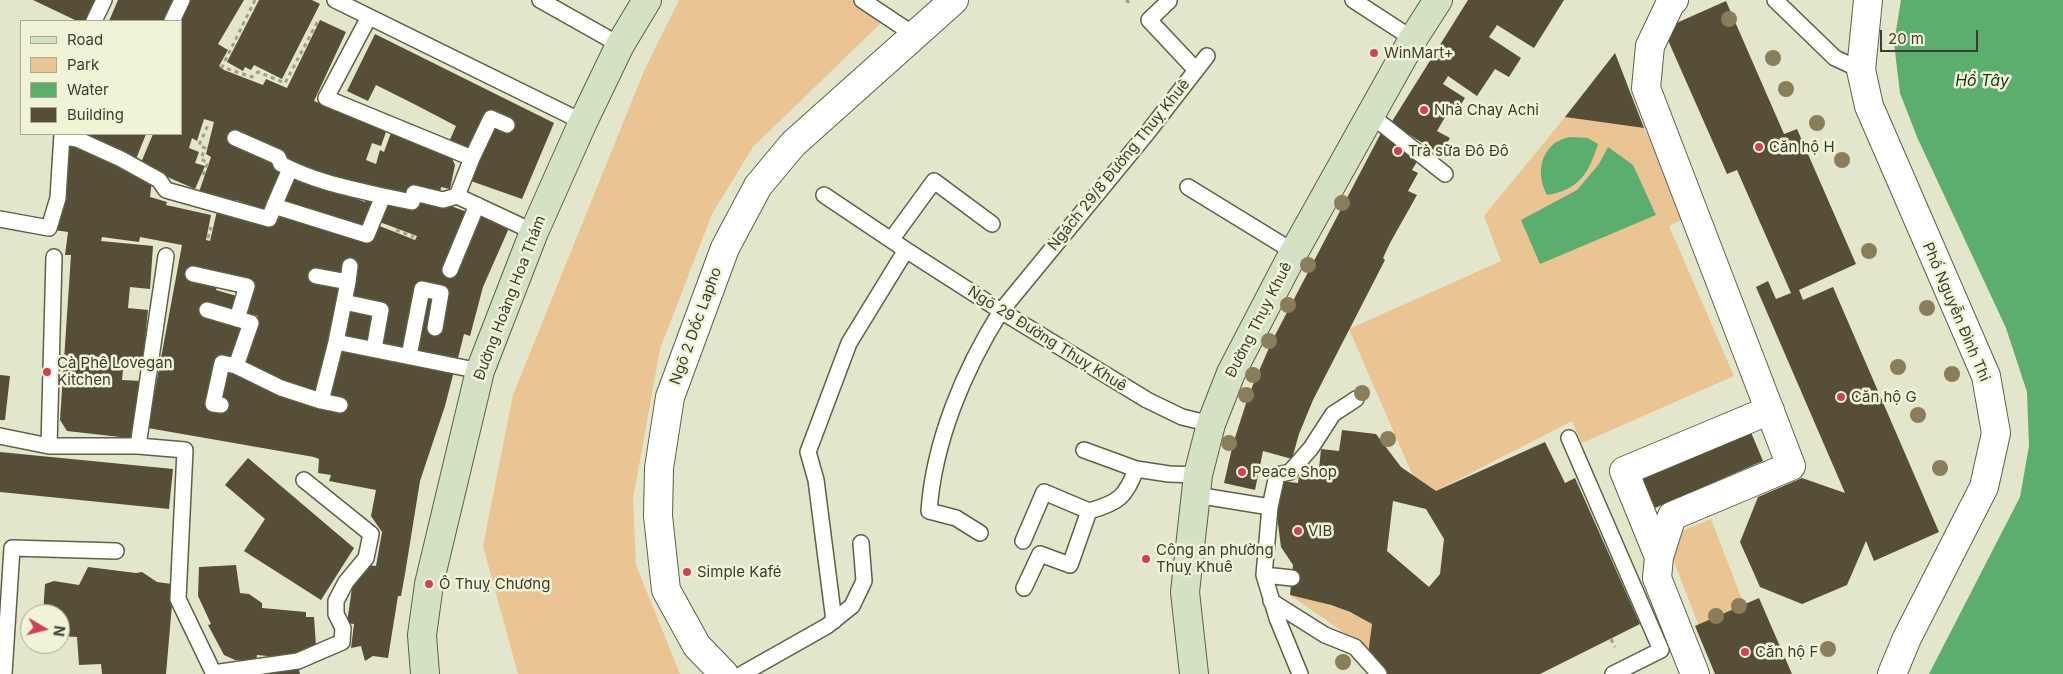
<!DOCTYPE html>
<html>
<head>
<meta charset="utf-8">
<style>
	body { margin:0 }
	#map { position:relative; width:2063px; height:674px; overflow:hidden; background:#e3e6ca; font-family:Inter,sans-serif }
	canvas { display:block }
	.legend { position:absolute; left:20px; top:20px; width:162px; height:115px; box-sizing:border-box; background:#f1f3d7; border:1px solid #a9aa95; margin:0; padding:6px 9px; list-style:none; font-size:15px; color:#3c3d31 }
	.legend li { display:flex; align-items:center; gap:10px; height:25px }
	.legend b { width:25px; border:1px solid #a9aa95 }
	.north { position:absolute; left:20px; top:604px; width:50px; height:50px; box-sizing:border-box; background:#f1f3d7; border:1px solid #a9aa95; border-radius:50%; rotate:98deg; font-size:14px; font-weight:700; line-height:20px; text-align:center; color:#3c3d31 }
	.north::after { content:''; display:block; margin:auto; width:18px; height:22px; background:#d0405a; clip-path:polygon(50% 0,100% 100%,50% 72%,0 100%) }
	.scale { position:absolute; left:1880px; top:30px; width:98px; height:22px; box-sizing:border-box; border:2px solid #3c3d31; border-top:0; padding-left:6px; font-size:15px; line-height:18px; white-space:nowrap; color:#3c3d31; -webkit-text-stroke:4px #f1f3d7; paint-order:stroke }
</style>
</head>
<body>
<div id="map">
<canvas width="2063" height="674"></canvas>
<ul class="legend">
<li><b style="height:6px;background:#d4e2c3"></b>Road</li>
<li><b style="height:14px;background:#ebc493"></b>Park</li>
<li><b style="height:14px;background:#5bae6e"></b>Water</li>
<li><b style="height:14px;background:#564e37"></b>Building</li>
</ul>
<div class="north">N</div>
<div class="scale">20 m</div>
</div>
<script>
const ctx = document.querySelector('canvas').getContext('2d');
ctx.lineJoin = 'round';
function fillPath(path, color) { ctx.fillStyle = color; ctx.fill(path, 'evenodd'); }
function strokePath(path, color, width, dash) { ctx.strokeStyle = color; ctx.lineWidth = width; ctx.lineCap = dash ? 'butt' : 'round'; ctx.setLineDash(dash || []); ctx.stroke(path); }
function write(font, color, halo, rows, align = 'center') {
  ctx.font = font + ' Inter,sans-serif'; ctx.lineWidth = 5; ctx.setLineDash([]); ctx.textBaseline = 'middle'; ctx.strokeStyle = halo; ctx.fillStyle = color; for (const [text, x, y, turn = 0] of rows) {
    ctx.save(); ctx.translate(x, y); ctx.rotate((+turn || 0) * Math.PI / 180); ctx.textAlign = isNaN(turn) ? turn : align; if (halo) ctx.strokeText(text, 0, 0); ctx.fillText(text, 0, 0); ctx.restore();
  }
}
fillPath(new Path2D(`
	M679,0H851L884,20L753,147L712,214L660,349L633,499L636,565L680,674H518L483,546L513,395L644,71Z
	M1565,117L1644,128L1686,218L1669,226L1734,376L1582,443L1572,421L1436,491L1413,476L1349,329L1501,261L1484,216Z
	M1711,519L1748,615L1702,634L1673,559L1682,531Z
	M1290,595C1320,601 1346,609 1372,624L1369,650Z`), '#ebc493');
fillPath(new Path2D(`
	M1901,0H2063V674H1929L2020,497L2029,446L2027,392L2006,328L1917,137L1900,93L1894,43Z
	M1570,137L1588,138L1598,144C1589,173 1579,190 1547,195C1538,178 1538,156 1555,143C1559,140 1565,138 1570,137Z
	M1608,147L1633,165L1656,215L1540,264L1521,220L1577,190L1599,164Z`), '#5bae6e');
fillPath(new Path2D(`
	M33,0H98L88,21H77Z
	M118,0H174L165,21H109Z
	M188,0H244L218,44L228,50L219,66L224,70L263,85L266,79L287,88L320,20L346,32L314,101L387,129L381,146L372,143L366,160L376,164L380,150L384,152L392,130L449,152L455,165L450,189L441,187L440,195L408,198L380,188L379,191L287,169L268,211L236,200L233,204L199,192L211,157L206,154L214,122L204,119L197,141L192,138L189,148L199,152L195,163L205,166L195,189L140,165L153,134H181V21H176Z
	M259,0H312L320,4L282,79L254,65L251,70L245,67L243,71L227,62Z
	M1468,0H1564L1534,48L1497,25L1489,37L1521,58L1509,77L1495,69L1477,96L1448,76L1443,84L1465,98L1454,115L1448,112L1437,131L1450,138L1440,154L1391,123Z
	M1726,1L1784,134L1797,129L1856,264L1799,290L1803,300L1833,287L1939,532L1874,561L1866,541L1847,585L1802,604L1760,587L1740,542L1758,497L1802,478L1845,493L1756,287L1768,281L1776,299L1791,293L1737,170L1727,174L1663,29Z
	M375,34L554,123L522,199L468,180L488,112L469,152L449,142L456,126L416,105L376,85L368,101L347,91Z
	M1615,53L1644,128L1565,117Z
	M1382,131L1422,153L1412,170L1418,173L1408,191L1417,195L1390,243L1383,258L1385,260L1313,400L1299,434L1292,459L1263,451L1255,490L1224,483L1233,444L1249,394L1272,341Z
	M77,134H146L136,159Z
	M66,145L78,146L102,155L152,180L150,197L167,202L166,205L211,215L206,240L210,241L217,211L270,224L271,220L288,215L320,223L371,242L377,225L415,240L417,236L377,221L382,205L391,201L413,207L415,201L421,198L450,207L451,206L472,214L446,271L453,274L478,215L509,228L483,287L470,336L464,334L457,362L411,353L423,294L437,296L431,331L440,333L439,327L445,292L417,284L415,291L419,292L407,352L393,350L377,346L386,305L348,295L356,263L345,260L342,278L319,274L320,270L314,268L311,277L344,284L320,392L275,380L238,364L258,316L242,312L252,284L191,271L190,275L218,282L216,290L240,297L234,316L205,306L204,312L245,325L235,355L228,357L219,355L209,408L224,410L227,403L217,401L226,369L260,380L259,385L279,391V394L343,410L345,402L327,398L340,347L368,353V350L454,371L445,406L420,481L405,574L401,596H398L388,658L373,656L365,661L361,646L351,648L354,624L347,623L352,588L368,565L376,566L382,532L371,516L376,490L329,481L331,475L318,473L319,459L314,457L148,428L182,245L140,237L139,242L102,237L101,241L153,246L150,289L130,287L128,308L148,310L143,361L124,360L122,380L142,381L138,439L67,431L60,420L71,255H65L68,232L54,230L61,191Z
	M290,174L365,202L367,196L377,200L366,230L279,204Z
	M349,308L377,315L370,344L342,338Z
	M0,375L10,376L5,420H0Z
	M1342,430L1376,434L1401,467L1436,491L1545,442L1565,483L1575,478L1640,624L1540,674H1371L1368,655L1372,624L1350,612L1331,605L1290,595L1293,565L1281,547L1277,516L1280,481L1298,483L1300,466L1319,469L1321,449L1339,451ZM1393,501L1426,509L1444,539L1440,574L1429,587L1387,551Z
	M1750,430L1763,461L1655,508L1642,477Z
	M0,452L173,469L169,509L0,492Z
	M248,458L354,548L321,600L244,551L265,519L225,485Z
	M236,565L240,593L249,594L262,603V608L306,612V617H314L316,646L288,658L257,655L256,661L235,660L224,655L208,625L211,624L198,596L199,567Z
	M88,567L136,573L142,572L157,582L172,584L173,593L166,674H102L101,664L79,665L77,637L60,636V614H43L45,584L54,581L79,585Z
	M1759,598L1792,674H1715L1695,626Z
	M298,666L300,674H267V673Z`), '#564e37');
const service = new Path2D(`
	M335,0L583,122
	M540,0L620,45
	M862,0L916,36
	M1353,0L1413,39
	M1775,0L1835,58L1861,70
	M1169,1L1149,20L1195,69
	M369,17L326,98L472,158L457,196
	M94,21L104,0
	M172,21L182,0
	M1369,117L1382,124L1445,174
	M63,137L77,139L121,159L159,180L166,190L269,219L274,206L367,235L383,196L412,202L414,193L443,200L457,196L534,232
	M235,138L278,157L281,164C313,181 348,188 383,196
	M472,158L491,118L507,125
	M1188,187L1294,252
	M824,195L906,250L1001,311L1147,400L1182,417L1211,424
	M274,206L290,169
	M0,219L49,228L58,198L62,134
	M891,240L934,181L992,224
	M450,270L477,205
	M193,274L247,286L237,319
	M316,276L348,282L336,342
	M348,282L350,266
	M344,302L381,310L374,349
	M207,310L251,323L236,366
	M409,356L422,289L441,293L435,328
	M321,401L340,405
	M221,405L213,404L222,363L236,366L281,388L321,401L336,342L480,371
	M0,436L49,446H138L185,450L178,599L214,674
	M1569,438L1661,650L1613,674
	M49,446L54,257
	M138,446L166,256
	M1084,450L1136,469L1169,474L1198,475
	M1196,495L1270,507
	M980,533L956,518L929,511C934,441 964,370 1001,311L1148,132L1207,56
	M1023,541L1044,492L1089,511
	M1264,575L1292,578
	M1024,588L1040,554L1070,565L1089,511C1118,503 1126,497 1136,469
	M1271,601L1325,635L1355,647L1379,674
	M834,621L816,480L808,452L849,343L906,250
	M213,673L298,661L342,642L343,628L336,614V601L346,582L366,558L371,534L304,480
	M4,674L12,548L116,551
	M742,674L827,626L852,606L864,581L861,543
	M1300,674L1277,618L1264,575L1270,507L1277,475L1290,472L1311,448L1333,414L1356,399`);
const minor = new Path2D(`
	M1674,0L1671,2L1650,46L1646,88L1791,466L1672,516L1659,557L1657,578L1695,674
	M1659,557L1624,471L1770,410
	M724,674L697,646L666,590L658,516L659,468L670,397L725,248L758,186L793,144L954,0`);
const tertiary = new Path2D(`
	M1868,0L1861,70L1869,106L1986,376L1996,433L1984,487L1907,638L1892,674`);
const secondary = new Path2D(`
	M425,674L422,635L429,584L480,371L534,232L583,122L620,45L647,0
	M1194,674L1185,592L1198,475L1211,424L1231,373L1294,252L1413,39L1438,0`);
strokePath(service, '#5e6047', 18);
strokePath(minor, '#5e6047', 30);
strokePath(tertiary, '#5e6047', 30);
strokePath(secondary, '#5e6047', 30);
strokePath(new Path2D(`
	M255,0L222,67L252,77L258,72L285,83L319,19
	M1126,0L1132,5
	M203,175L208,163L201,159L205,148L199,145L208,125
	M396,230L414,237
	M208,238L211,227
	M1611,639L1615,647`), '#9ea08b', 3, [4, 4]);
strokePath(service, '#fff', 15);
strokePath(minor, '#fff', 28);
strokePath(tertiary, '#fff', 28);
strokePath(secondary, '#d4e2c3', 28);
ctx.fillStyle = '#897d5b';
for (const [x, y] of [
	[1729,19],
	[1773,58],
	[1786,89],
	[1817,123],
	[1842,160],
	[1342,203],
	[1869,251],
	[1308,265],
	[1288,305],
	[1927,308],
	[1269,341],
	[1898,367],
	[1952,374],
	[1253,375],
	[1362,393],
	[1246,395],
	[1918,415],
	[1388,439],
	[1229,443],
	[1940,468],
	[1739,606],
	[1716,616],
	[1828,649],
	[1343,662]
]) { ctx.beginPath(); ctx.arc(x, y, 8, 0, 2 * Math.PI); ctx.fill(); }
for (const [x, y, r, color] of [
	[1374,53,5,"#d0405a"],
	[1424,110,5,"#d0405a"],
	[1759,147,5,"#d0405a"],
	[1398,151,5,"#d0405a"],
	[47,372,5,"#d0405a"],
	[1841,397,5,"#d0405a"],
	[1242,472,5,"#d0405a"],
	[1298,531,5,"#d0405a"],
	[1146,559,5,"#d0405a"],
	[687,572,5,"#d0405a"],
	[429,584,5,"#d0405a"],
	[1745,652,5,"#d0405a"]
]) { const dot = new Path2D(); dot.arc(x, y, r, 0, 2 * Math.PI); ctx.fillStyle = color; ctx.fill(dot); strokePath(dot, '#f1f3d7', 2); }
write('15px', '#3c3d31', '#f1f3d7', [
	["WinMart+",1384,53],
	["Nhà Chay Achi",1434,110],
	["Căn hộ H",1769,147],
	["Trà sữa Đô Đô",1408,151],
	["Cà Phê Lovegan",57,363],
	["Kitchen",57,380],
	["Căn hộ G",1851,397],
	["Peace Shop",1252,472],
	["VIB",1308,531],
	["Công an phường",1156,550],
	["Thuỵ Khuê",1156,567],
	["Simple Kafé",697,572],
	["Ô Thuỵ Chương",439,584],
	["Căn hộ F",1755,652]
], 'left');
write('15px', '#3c3d31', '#f1f3d7', [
	["Ngách 29/8 Đường Thuỵ Khuê",1119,165,-51],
	["Đường Hoàng Hoa Thám",510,298,-69],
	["Phố Nguyễn Đình Thi",1956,312,67],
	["Đường Thụy Khuê",1259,320,-63],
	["Ngõ 2 Dốc Lapho",696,326,-70],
	["Ngõ 29 Đường Thuỵ Khuê",1047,339,32]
]);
write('italic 16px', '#15381e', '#f1f3d7', [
	["Hồ Tây",1982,81]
]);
</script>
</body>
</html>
